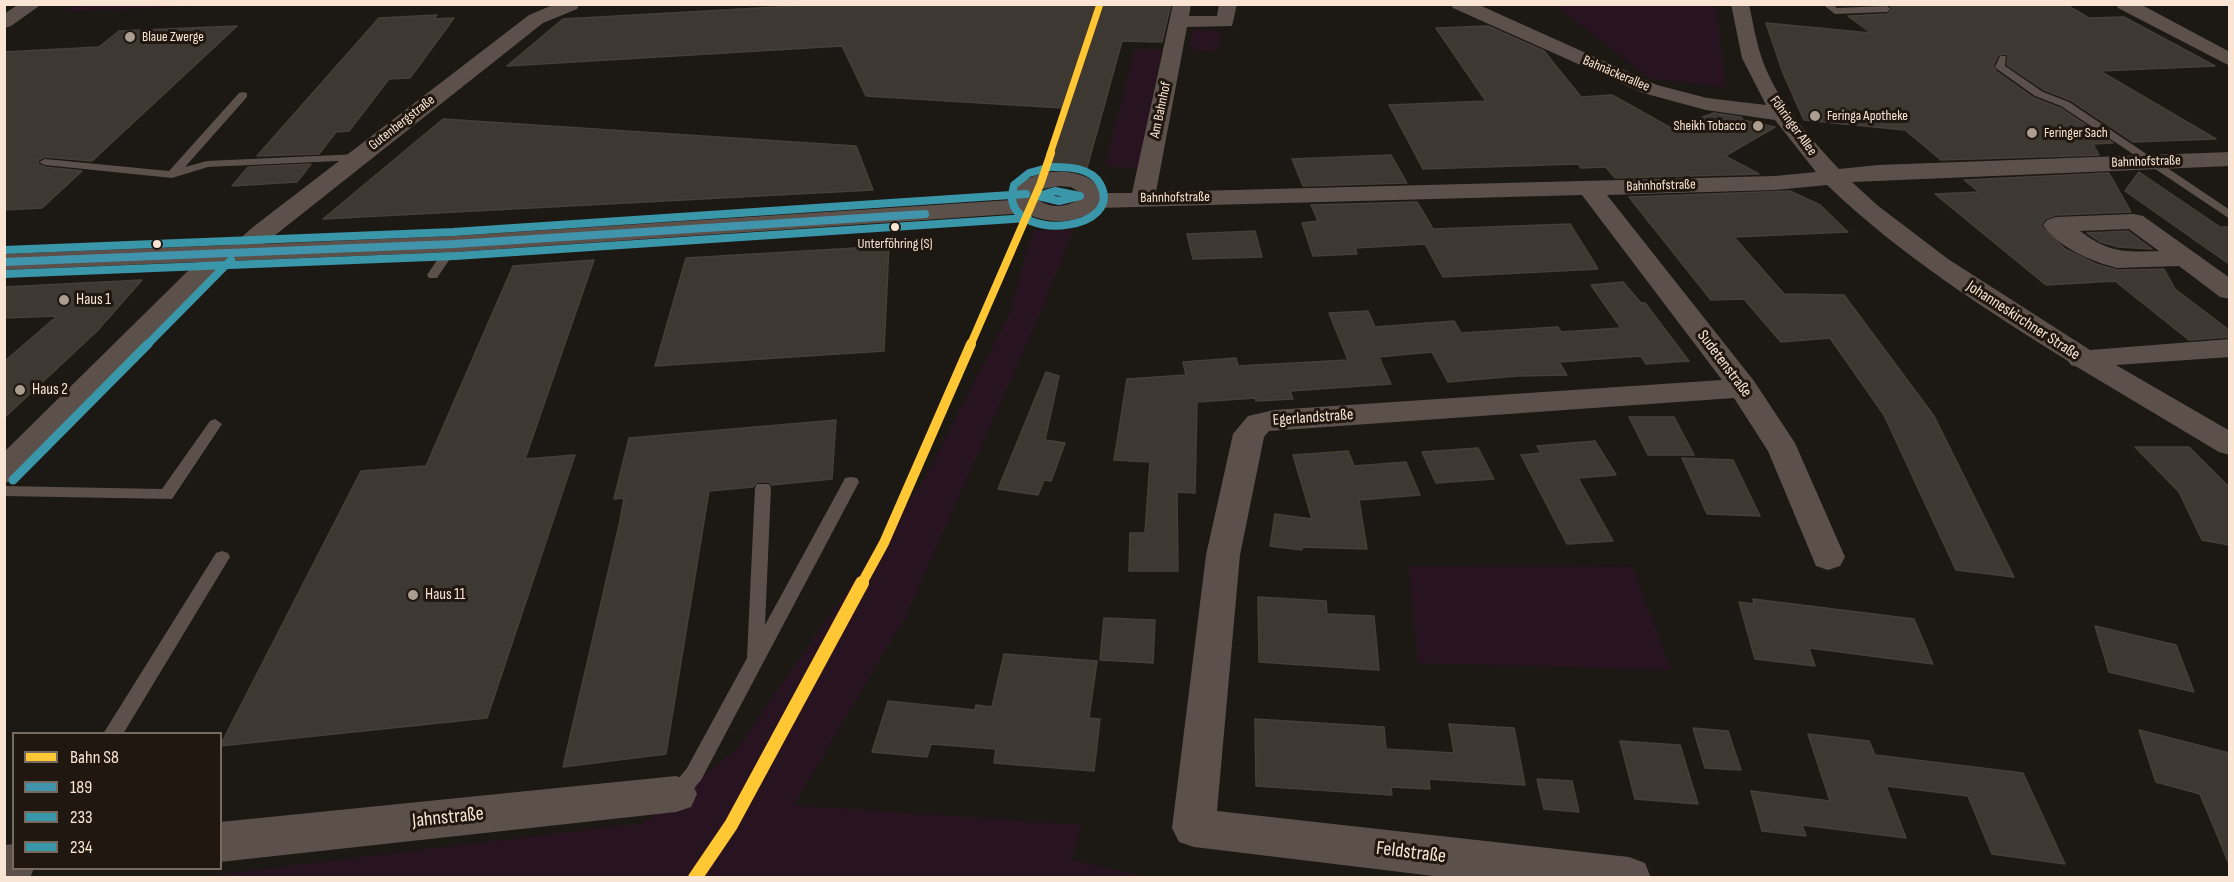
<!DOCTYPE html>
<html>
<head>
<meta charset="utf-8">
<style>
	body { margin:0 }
	#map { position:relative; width:2234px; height:882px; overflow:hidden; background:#1c1814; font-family:"Sofia Sans Condensed",sans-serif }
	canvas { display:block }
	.frame { position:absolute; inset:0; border:6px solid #fae5d4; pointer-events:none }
	.legend { position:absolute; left:12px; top:732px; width:210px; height:138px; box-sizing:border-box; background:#201810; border:2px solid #776a5e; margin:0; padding:8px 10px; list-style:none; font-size:18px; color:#fae5d4 }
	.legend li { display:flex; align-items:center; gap:12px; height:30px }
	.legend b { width:30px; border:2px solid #776a5e }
</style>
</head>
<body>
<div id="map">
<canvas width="2234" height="882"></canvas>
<div class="frame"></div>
<ul class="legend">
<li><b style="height:8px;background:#ffc734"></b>Bahn S8</li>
<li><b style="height:8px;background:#4094ac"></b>189</li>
<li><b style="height:8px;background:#3a96a9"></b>233</li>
<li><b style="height:8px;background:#3a96a9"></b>234</li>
</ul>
</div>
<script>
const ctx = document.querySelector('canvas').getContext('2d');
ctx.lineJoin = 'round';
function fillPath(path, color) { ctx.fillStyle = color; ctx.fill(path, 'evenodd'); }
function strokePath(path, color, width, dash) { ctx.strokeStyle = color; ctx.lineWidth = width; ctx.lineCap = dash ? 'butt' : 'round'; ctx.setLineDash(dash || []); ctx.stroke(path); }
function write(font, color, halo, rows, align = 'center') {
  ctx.font = font + ' "Sofia Sans Condensed",sans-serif'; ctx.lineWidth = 6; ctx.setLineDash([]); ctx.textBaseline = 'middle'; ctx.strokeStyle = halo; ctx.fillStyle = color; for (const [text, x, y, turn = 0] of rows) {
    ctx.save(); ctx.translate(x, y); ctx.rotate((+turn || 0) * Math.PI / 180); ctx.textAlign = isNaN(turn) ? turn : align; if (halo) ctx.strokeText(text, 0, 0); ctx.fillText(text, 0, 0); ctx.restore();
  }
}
fillPath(new Path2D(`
	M75,5V4L214,5L63,12Z
	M1555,5H1715L1726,87L1650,79Z
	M1193,29L1220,31L1217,52L1189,50Z
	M1135,49L1162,50L1138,168L1105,166Z
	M1058,188L1073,192L1075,198C1067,209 1052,208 1041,201L1039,198L1043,192Z
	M1033,230H1073L1042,309L906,615L794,805L1080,825L1072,860L1148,877L191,878L644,823L737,749L925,478L1010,313Z
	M1409,566L1632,567L1671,670L1418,663Z`), '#281421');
const building = new Path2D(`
	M830,4H1171L1162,42L1122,41L1087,168L1044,166L1063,108L866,96L842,46L507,66L563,19Z
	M1889,4H2065L2089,18L2124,17L2215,66L2100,71L2216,139L2133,142L2070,100L2044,90L2007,65L2008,56L2006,54L1998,55L1993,66L1996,71L2034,98L2060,108L2113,143L2093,144L2099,155L1941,160L1905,130L1804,120L1783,73L1766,23L1871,33L1848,16L1887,14L1893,9Z
	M437,15L434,19L454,18L410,78L389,79L349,131L336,132L319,154L257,156L379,18Z
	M237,26L92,161L45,157L38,160V164L45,167L82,171L42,208L4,210V52L99,47L119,31Z
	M1488,26L1544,51L1581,97L1612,95L1671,128L1714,113L1741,117L1743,120L1775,127L1725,156L1759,174L1615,178L1606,167L1581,168L1578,164L1423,169L1389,105L1486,101L1436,28Z
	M443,119L856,146L873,190L323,219Z
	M1391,155L1407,183L1303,186L1292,159Z
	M311,164L297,182L232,186L248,167Z
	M2139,172L2220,227H2229V264L2125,191Z
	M2109,173L2131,212L2056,215L2045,219L2041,226L2065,249L2096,264L2117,270L2164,269L2175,289L2229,330V337L2189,340L2115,281L2046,285L1935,194L1979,192L1964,180Z
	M1790,191L1820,205L1848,232L1734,237L1784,294L1844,295L1934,416L2014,577L1956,570L1884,415L1830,338L1781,342L1744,299L1711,300L1629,197Z
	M1417,202L1433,229L1570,224L1598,269L1443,277L1425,244L1355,248L1357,254L1313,256L1302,223L1318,221L1311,205Z
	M1255,231L1262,257L1193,259L1187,234Z
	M2128,231L2152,249L2118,247L2101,242L2087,233Z
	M889,246L884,351L655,366L686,258Z
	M594,260L525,459L575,455L487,718L220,746L361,471L426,466L513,266Z
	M142,280L97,331L4,418V362L57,316L4,318V287Z
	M1623,282L1641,303H1645L1689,361L1646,364L1641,356L1559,362L1567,375L1517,376L1448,382L1432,352L1379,357L1391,384L1290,391L1293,399L1256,401L1255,398L1197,402L1195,493L1177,492L1178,571H1129L1130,533H1145L1150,462L1114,460L1127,379L1186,375L1183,362L1236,358L1238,366L1348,360L1329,313L1368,311L1375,327L1454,321L1461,333L1558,327L1561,332L1621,328L1591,285Z
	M1046,372L1059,376L1045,440L1065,443L1051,481L1044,480L1038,495L998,489Z
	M1629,417H1674L1694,455H1648Z
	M836,420L832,479L772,485L769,482H757L753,487L709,491L666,754L563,767L620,521L624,498L614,499L629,438Z
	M1595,441L1616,475L1578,478L1613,541L1567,544L1521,455L1541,453L1537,446Z
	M2135,447H2189L2229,487V545L2202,540L2179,492Z
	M1478,448L1494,479L1436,483L1422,452Z
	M1348,451L1354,466L1406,462L1420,495L1359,500L1367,549L1302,547V550L1270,546L1275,514L1312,519L1293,455Z
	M1682,458L1733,460L1760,516L1707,514Z
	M1258,597L1326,601L1327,614L1374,616L1379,670L1259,662Z
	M1753,599L1914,619L1933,664L1809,648L1815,666L1755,659L1739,602L1754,604Z
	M1104,618L1155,620L1153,663L1100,660Z
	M2095,626L2176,645L2194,692L2109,672Z
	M1004,654L1097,661L1089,718L1100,719L1094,771L994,763L996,749L931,744L927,757L872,752L888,701L975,710L976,705L992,707Z
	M1255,719L1384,727L1386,749L1454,753L1449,724L1514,728L1525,785L1429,779L1430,789L1391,787L1392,795L1256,786Z
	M1693,728L1728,731L1741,770L1705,768Z
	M2139,730L2229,753V864L2200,794L2156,782Z
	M1808,734L1869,741L1875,755L2023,773L2065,864L1992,854L1968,796L1886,786L1906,838L1802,825L1806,836L1762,831L1751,791L1830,801Z
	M1620,741L1680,745L1698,804L1635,799Z
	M1537,779L1572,781L1579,812L1544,809Z`);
fillPath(building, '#3e3832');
strokePath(building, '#463f37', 1.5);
fillPath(new Path2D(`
	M566,4H574V5L570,8Z
	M1822,4H1832L1837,8L1887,6L1891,9L1887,12L1835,14Z
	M2000,56H2006L2005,66L2043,92L2069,102L2230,210V219L2061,106L2035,96L1997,69L1995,67Z
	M243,92L247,93V97L185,167L207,161L359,154L364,157L359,160L208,167L172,178L45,165L39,162L45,159L169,171L239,93Z
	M454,240L460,244L439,275L437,278H429L427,275L450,241Z
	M215,419L222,424L172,499L4,496V486L162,489L210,421Z
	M851,477L857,478L859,482L701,780C692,790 684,806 669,800L666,794L687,768L747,658L755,488L757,484H769L771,488L765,625L843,482L845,478Z
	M222,551L228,553L230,557L123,734H103L216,553Z`), '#5c514a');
fillPath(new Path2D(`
	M19,4H42L11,26L4,28V14Z
	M555,4L579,5L577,9L543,23L264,244L454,236L1012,200L1013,191C1030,166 1090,164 1103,193H1132L1173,4H1191L1189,16H1217L1219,4H1237L1232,26L1187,27L1156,192L1775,176L1816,172L1775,120L1706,110L1643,93L1453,8L1451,4H1477L1657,85L1707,98L1766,105L1742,58L1731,4H1749C1753,23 1756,41 1762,59C1777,101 1809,137 1839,169L1878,165L2230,152V166L1852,182L1877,205L1948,259L2090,350L2230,339V357L2116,365L2230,431V455L2219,452L2077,367L2071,365L2068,361C1983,308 1899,254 1827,185L1775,190L1607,195L1754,381L1795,443L1845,557L1840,566L1828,570L1816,566L1768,451L1734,398L1269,431L1264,437L1240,555L1217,811L1629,857L1645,863L1651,878H1450L1194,847L1179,842L1172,828L1206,555L1233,434L1248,416L1274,410L1722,380L1582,195L1098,208C1079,224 1048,225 1026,213L454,252L228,261L15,480L4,483V452L197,262L4,270V254L233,245L253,227L529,15ZM1059,186L1071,187L1079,192L1080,199C1065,208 1049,209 1036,198V194L1043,189Z
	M2116,4H2140L2230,52V66L2118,8Z
	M2134,214L2143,216L2230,278V299L2220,297L2179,266L2117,268C2091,261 2059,248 2043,225L2047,220L2056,217ZM2129,229L2159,251C2124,252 2109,253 2080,231Z
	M676,776L691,781L697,794L691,807L676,812L220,862V822Z
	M14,844V868H34L30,878H4V845Z`), '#5c514a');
strokePath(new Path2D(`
	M4,262L454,244L925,214`), '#4094ac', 8);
strokePath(new Path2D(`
	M1055,191L1080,196L1059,201L1038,196Z
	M4,274L455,256L1028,218
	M146,346L231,260`), '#3a96a9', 8);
strokePath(new Path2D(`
	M13,480L148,344`), '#3a96a9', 9);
strokePath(new Path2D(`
	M1051,167L1029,173L1014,185C1013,189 1012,195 1012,199C1017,242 1125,230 1100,184C1092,168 1069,167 1054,167
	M4,250L453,232L1026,194`), '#3a96a9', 8);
strokePath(new Path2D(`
	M1050,154L1100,4`), '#ffc734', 7);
strokePath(new Path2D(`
	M970,346L1040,185L1051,153`), '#ffc734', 8);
strokePath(new Path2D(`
	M861,585L884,543L971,344`), '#ffc734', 10);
strokePath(new Path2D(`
	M695,878L731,825L862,583`), '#ffc734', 14);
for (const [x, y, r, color] of [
	[130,37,6,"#ac9d91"],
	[1815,116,6,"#ac9d91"],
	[1758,126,6,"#ac9d91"],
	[2032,133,6,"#ac9d91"],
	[895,227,5,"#fae5d4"],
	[157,244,5,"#fae5d4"],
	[64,300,6,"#ac9d91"],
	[20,390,6,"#ac9d91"],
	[413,595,6,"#ac9d91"]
]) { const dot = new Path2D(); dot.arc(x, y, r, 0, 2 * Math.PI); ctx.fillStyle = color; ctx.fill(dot); strokePath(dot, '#201810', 2); }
write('14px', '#fae5d4', '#201810', [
	["Blaue Zwerge",142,37],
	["Feringa Apotheke",1827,116],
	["Sheikh Tobacco",1746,126,"right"],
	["Feringer Sach",2044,133]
], 'left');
write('14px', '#fae5d4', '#201810', [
	["Bahnäckerallee",1616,74,23],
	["Am Bahnhof",1161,110,-78],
	["Gutenbergstraße",402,123,-38],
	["Föhringer Allee",1793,126,54],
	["Bahnhofstraße",2146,162,-2],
	["Bahnhofstraße",1661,186,-2],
	["Bahnhofstraße",1175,198,-1]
]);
write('14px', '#fae5d4', '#201810', [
	["Unterföhring (S)",895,244]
]);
write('16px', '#fae5d4', '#201810', [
	["Haus 1",76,300],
	["Haus 2",32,390],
	["Haus 11",425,595]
], 'left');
write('16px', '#fae5d4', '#201810', [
	["Johanneskirchner Straße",2023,321,33],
	["Sudetenstraße",1724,364,53],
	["Egerlandstraße",1313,418,-4]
]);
write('20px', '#fae5d4', '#201810', [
	["Jahnstraße",448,818,-6],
	["Feldstraße",1411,853,7]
]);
</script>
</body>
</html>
